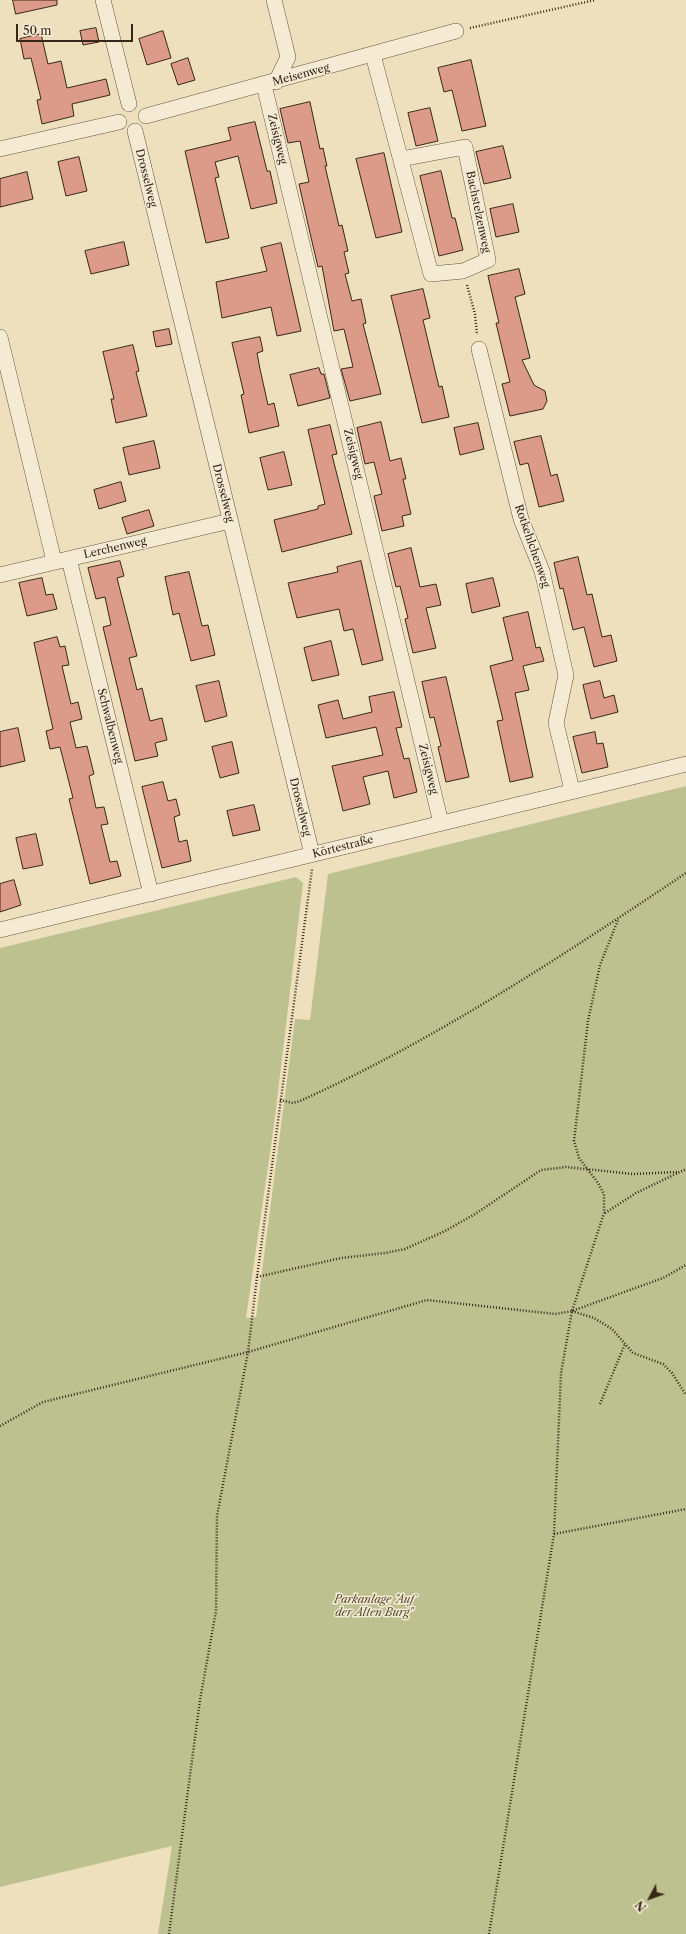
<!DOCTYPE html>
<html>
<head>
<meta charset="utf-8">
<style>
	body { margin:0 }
	#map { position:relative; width:686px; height:1934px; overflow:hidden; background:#efe0bd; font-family:"Libre Caslon Text",serif }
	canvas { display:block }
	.north { position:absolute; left:630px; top:1878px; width:40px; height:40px; -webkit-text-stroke:3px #f5ebd4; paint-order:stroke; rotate:229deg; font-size:11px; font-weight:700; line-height:16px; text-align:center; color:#372719 }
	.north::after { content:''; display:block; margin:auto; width:14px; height:18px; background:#372719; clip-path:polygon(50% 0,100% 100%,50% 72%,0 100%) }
	.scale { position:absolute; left:16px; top:24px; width:117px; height:18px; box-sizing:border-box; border:2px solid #372719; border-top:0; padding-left:5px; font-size:12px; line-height:14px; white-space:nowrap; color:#372719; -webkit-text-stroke:3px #f5ebd4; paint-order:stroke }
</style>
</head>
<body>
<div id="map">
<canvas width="686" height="1934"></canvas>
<div class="north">N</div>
<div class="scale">50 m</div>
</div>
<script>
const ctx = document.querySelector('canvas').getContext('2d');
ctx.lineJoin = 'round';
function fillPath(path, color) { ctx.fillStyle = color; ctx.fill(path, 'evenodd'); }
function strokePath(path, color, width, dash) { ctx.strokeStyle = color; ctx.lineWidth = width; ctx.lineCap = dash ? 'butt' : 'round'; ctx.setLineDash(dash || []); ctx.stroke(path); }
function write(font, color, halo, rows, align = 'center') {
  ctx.font = font + ' "Libre Caslon Text",serif'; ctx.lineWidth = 3; ctx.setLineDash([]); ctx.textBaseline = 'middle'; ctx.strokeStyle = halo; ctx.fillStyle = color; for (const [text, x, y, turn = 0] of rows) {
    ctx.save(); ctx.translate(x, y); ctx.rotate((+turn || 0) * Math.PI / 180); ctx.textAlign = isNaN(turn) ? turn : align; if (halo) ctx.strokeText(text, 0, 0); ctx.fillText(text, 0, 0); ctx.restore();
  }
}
fillPath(new Path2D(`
	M686,786V1934H158L172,1846L0,1887V948L296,877L303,883L274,1125L246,1318L256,1317L295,1019L310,1020L328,874Z`), '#bcc18f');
const building = new Path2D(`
	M13,0H57V5L16,14Z
	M96,28L99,42L83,45L80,31Z
	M163,31L171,58L147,65L139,39Z
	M41,34L48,64L61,61L67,88L106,79L110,95L72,104L74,116L42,124L37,100L41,99L31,58L24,59L20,39Z
	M188,58L195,80L178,85L171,64Z
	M471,60L486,126L462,131L452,90L444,92L438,68Z
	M310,102L320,149L323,148L327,166H325L339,226L342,225L348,251L344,252L349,273L345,274L352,301L361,299L366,323L363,324L381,394L350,401L341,369L353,367L344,329L334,331L322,266L318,267L310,233L299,184L309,182L300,141L288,143L280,109Z
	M430,108L438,141L416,146L408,113Z
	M255,122L267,171H270L277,203L251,209L238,156L215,162L219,177L215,178L229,238L206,243L185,151L231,140L228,128Z
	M503,146L511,178L484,184L476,152Z
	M384,153L402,232L376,238L356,159Z
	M79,157L87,191L66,196L58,162Z
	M441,171L452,218H455L463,250L439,256L420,176Z
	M27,172L33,199L0,207V179Z
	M513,204L519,232L496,237L490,209Z
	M124,242L129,265L91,274L85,251Z
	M281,243L301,331L277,336L271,307L222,318L216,282L267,271L261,248Z
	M519,269L525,294L515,297L530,358L522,360L534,385L545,391L547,401L543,409L510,416L502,384L510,382L496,323H499L488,276Z
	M423,289L430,318L423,320L439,387L442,386L449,417L422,423L391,296Z
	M169,329L172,344L156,347L153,332Z
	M260,337L263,351L257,353L260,369L268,405L274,403L279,426L249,433L241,395L244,394L232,343Z
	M133,345L139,371L136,372L147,416L116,423L111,399H114L103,352Z
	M319,368L321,374H324L330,398L298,406L290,375Z
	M381,422L390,461L401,458L406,479H403L411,514L402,516L404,526L382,531L374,496L382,494L374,462L365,464L357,428Z
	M478,423L484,449L460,455L454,428Z
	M330,425L337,454L332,455L352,534L282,552L274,520L318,509V506L325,504L308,430Z
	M541,436L551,476L557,474L564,501L539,507L528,463L520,465L514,442Z
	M154,441L160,468L129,475L123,448Z
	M284,452L292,485L268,490L260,458Z
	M121,482L126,501L99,509L94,490Z
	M149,510L154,526L127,534L122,518Z
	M411,548L420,587L436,584L441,605L426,608L436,648L413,653L405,619L408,618L400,586L396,587L388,554Z
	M578,557L587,595L592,594L602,637L611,635L617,661L594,667L584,627L573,630L563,588L560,589L554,563Z
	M120,561L124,576L117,578L137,656L129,658L137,690L142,688L150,721L162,718L167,740L155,743L158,756L135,761L103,627L111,625L105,597L96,599L88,568Z
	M361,561L383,660L362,665L353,629L344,631L339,609L297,618L288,583L338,572L337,567Z
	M189,572L202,626L208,625L215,655L191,661L179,613L173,615L165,577Z
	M42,578L46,595L53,594L57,609L27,616L19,583Z
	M493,578L500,606L472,613L466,584Z
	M528,612L536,648L540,647L544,661L523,666L529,690L515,693L533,777L510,782L497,721L503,720L490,666L513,660L503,618Z
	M57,637L60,647L65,646L69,665L62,666L71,704L78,702L82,719L70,722L76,748L87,746L94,774L89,776L96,808L104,807L108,824L101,825L110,862L117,861L121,876L90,884L69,799L73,798L60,747L50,749L46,731L53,729L34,643Z
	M331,641L339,675L312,681L304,648Z
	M446,677L469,777L446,782L438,747L441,746L434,717L430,718L422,682Z
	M219,681L227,716L205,722L196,686Z
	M600,681L604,698L614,695L618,712L591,719L583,685Z
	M394,692L402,727L396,728L404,759L409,758L417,792L394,798L388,771L363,777L370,804L343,811L332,766L383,755L376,727L326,738L318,705L338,700L343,719L372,712L369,697Z
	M18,728L25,761L0,767V732Z
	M595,732L597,744L603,743L608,767L582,773L573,737Z
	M232,742L239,773L220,778L212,747Z
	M163,782L168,801L176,799L180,815L174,817L179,842L187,840L191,861L162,868L142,787Z
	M254,805L260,830L233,836L227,811Z
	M36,834L43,865L23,869L16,838Z
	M14,880L21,905L0,912V884Z`);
fillPath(building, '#dc9a88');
strokePath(building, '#372719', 1);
const minor = new Path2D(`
	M103,0L129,104
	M274,0L288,57L276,82
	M373,55L431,274L463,271L488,260L465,147L401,159
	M264,85L441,823
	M146,116L456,31
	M135,131L312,854
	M0,149L119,122
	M0,337L54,561
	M479,349L521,519L542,571L566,675L556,723L572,790
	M69,559L151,894
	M0,575L230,521
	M0,930L686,764`);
strokePath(minor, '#655542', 16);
strokePath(new Path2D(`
	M470,28L595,0
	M467,285L475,314L477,335
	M280,1100L293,1103L300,1101C437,1039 562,956 686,873
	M605,1213L636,1193L686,1169
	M257,1277L341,1258L385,1253L405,1249L445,1231L475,1214L541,1170L566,1167L633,1174L677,1172
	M572,1311L594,1318L612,1329L633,1353L663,1364L672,1373L686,1395
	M600,1404L625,1344
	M0,1426L43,1402L248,1352L427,1300L555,1314L572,1311L663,1278L686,1265
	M554,1534L686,1509
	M169,1934L200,1700L216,1611L217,1516L248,1352L257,1277L312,869
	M489,1934L554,1534L561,1373L572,1311L604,1213V1194L598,1183L579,1158L574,1141L588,1021L600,965L618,920`), '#372719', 2.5, [1, 2]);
strokePath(minor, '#f5ebd4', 15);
write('11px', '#372719', '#f5ebd4', [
	["Meisenweg",301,75,-15],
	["Zeisigweg",277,139,76],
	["Drosselweg",146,178,76],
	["Bachstelzenweg",478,212,78],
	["Zeisigweg",353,454,76],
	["Drosselweg",223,493,76],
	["Rotkehlchenweg",532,546,71],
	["Lerchenweg",115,548,-13],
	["Schwalbenweg",110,726,76],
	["Zeisigweg",428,769,76],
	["Drosselweg",300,807,76],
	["Körtestraße",343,847,-14]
]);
write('italic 11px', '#584e36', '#f5ebd4', [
	["Parkanlage \"Auf",374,1600],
	["der Alten Burg\"",374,1613]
]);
</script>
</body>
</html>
